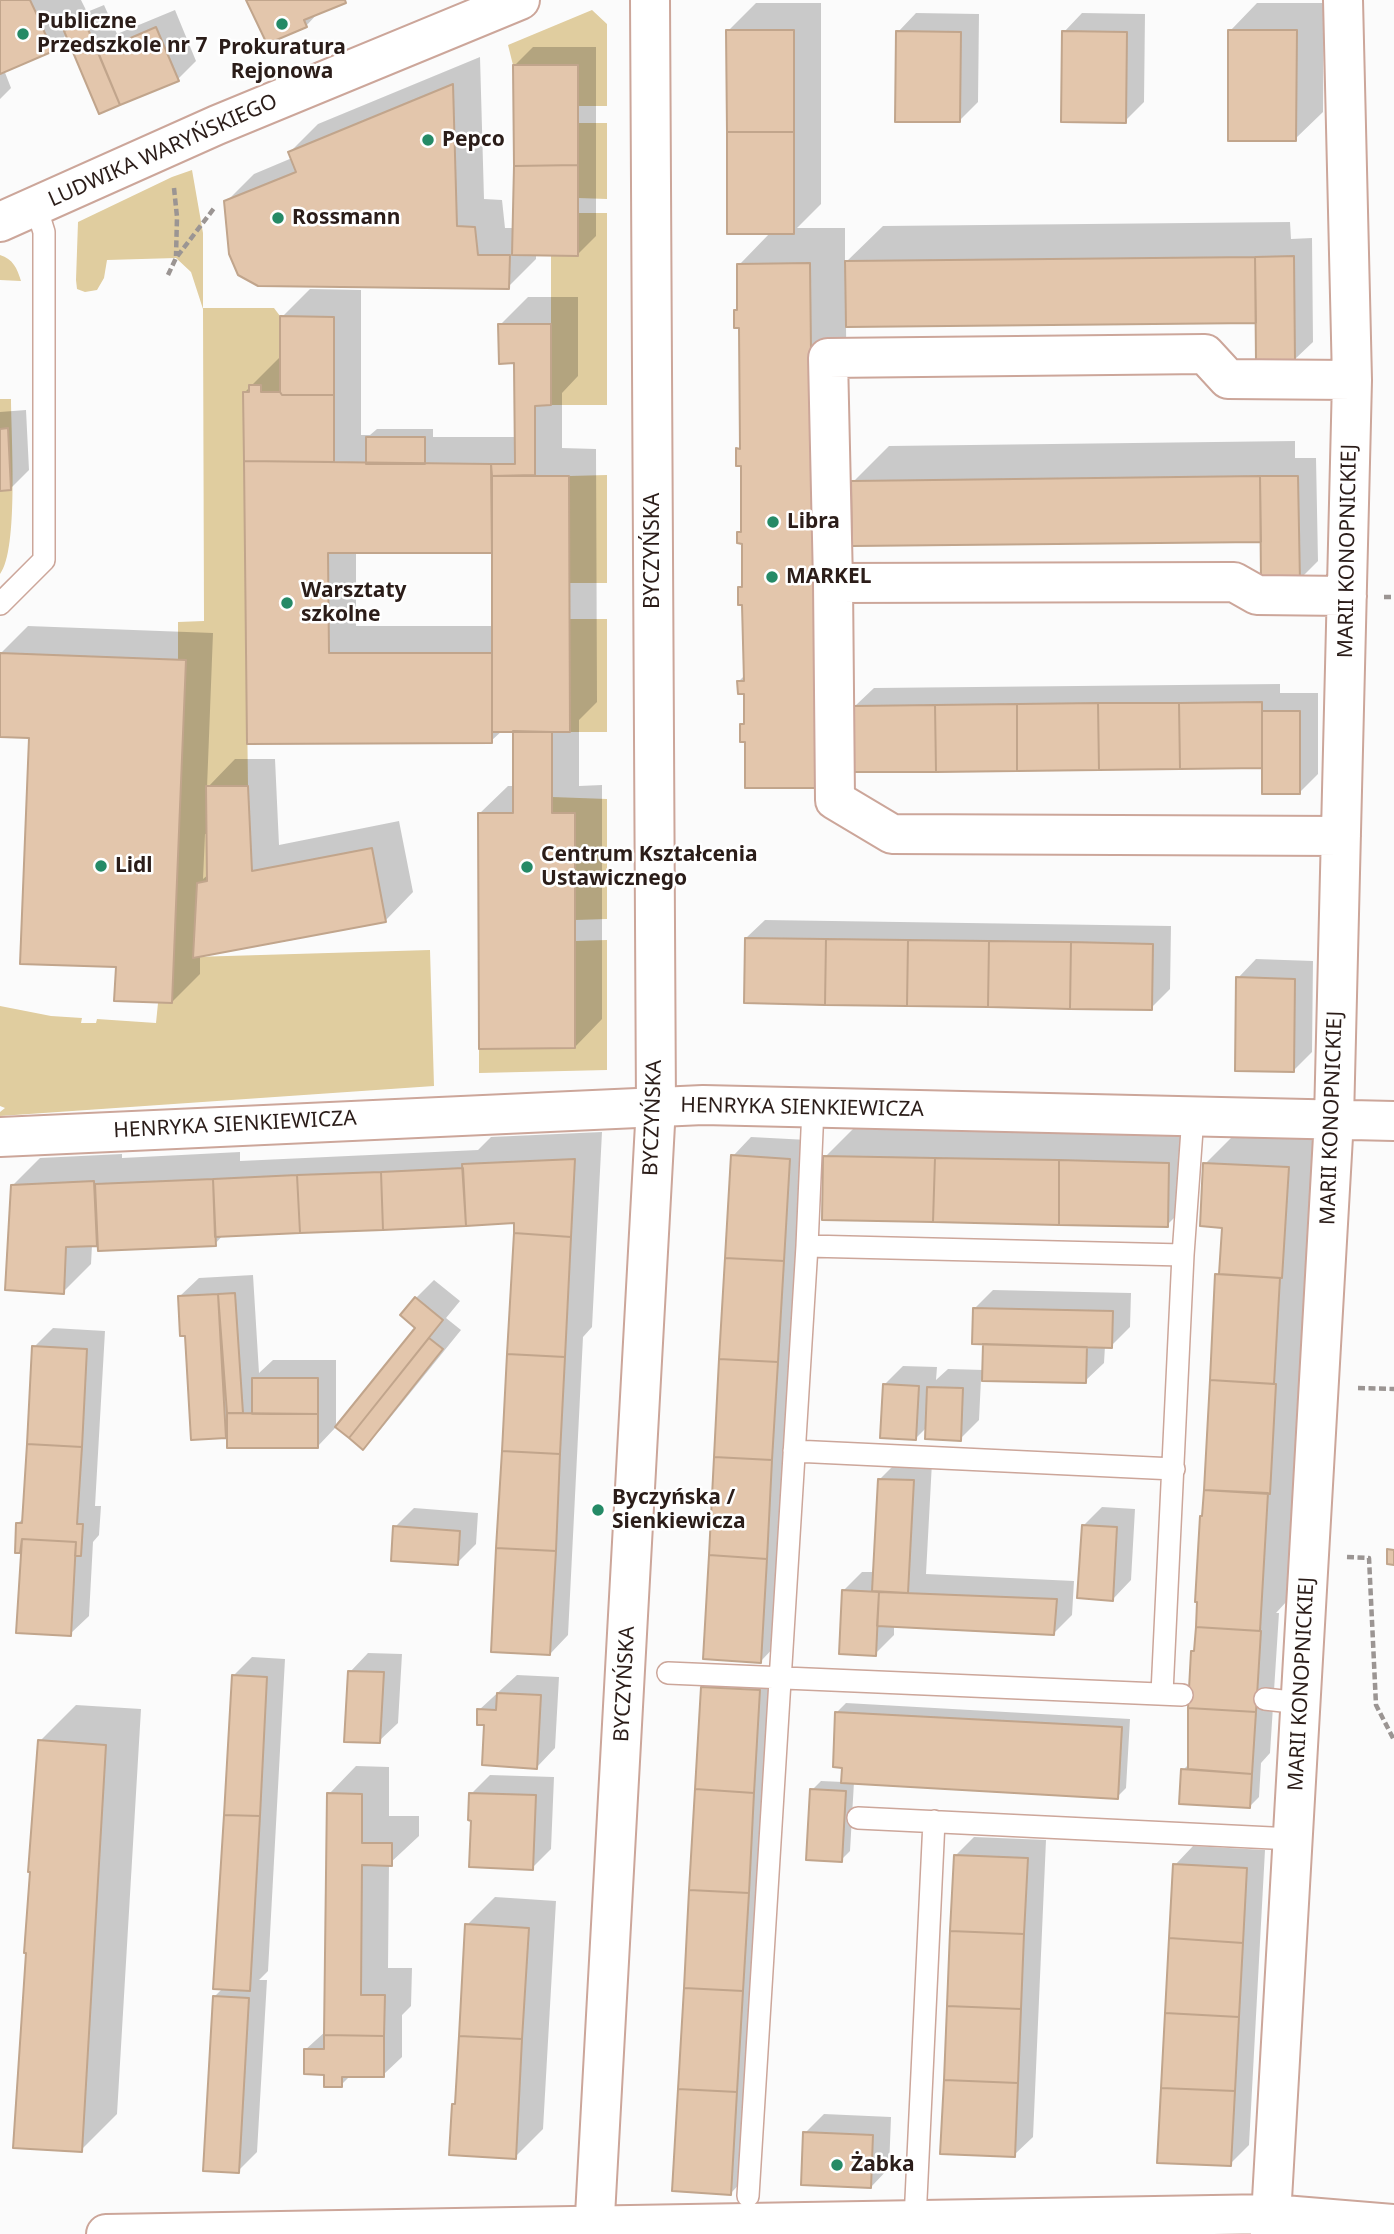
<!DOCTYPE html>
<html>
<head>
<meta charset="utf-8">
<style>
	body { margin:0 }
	canvas { display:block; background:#fbfbfb }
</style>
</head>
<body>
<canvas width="1394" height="2234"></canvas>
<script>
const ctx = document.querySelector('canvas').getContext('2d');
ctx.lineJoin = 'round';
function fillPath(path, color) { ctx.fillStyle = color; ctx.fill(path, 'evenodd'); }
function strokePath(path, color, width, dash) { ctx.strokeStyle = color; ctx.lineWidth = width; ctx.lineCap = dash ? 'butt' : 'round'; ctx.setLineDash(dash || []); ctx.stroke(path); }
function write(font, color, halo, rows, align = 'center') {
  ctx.font = font + ' "Noto Sans",sans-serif'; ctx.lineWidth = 5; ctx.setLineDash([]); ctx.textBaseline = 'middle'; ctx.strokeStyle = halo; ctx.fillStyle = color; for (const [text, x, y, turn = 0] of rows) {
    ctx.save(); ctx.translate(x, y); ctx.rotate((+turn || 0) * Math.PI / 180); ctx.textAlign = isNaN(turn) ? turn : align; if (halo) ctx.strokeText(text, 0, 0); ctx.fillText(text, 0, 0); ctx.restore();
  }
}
fillPath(new Path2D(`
	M592,10L607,24V106H578V65H513L508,45Z
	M578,123H607V199L578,198Z
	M192,170L203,233V308H274L280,316V392H261V385H250L249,392H243L248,786L206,787L207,881L197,883L193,957L430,950L434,1086L0,1116V1112L5,1108L0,1106V1006L51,1016L82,1018L81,1023H96L97,1019L156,1023L158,1003H172L186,660L178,659V622L204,621L203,309L191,272L176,258L107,260L104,278L97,290L85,292L77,289L76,280L78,222L172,177Z
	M578,213H607V405H551V256H578Z
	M0,255C13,259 17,268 21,281L0,280Z
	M0,399H11C11,434 19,550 0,574V491L11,490L7,428L0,429Z
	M607,475V583H569V476Z
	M570,619H607V732H570Z
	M552,797L607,799V919L575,920V813H552Z
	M607,940V1070L479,1073V1049L575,1048V941Z`), '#e0cd9f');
fillPath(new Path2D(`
	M0,0H81L87,12L104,5L117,34L175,10L196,61L178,79L100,112L67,34L52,50L4,70L11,88L0,99Z
	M249,0H346L319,12L306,26Z
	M756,3H821V204L797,228H845V263L883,226L1290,222L1291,239L1312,238L1313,342L1294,360L1257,319L1255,321L846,325L851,750L746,740L742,725L746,721V692L739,681L745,675L744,603L740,587L744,583L743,542L738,533L743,529L742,464L738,449L742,445L740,326L736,311L739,308V265L771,232L728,31Z
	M1257,3H1324L1323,112L1295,139L1230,31Z
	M916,13L979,14L978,102L960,120L898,32Z
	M1082,13L1145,14L1144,102L1125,121L1064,32Z
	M533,47H596V236L578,254H536V259L508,287L226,202L254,174L292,158L290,152L318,124L480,57L484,199L502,200L505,228H514L515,65Z
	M310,289L361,290V435H370L377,429H433V437H516V362L500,325L528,297H578V376L562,393V448L596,449L597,702L579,720V786L602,785V1019L575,1047L480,813L508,786H515V730H503L491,741L249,742L245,392L279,358H282V317ZM356,551H494V626H356Z
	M26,410L29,470L10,489H0V412Z
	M1295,441V458H1316L1318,561L1299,580L1262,541L853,482L889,446Z
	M28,626L213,633L207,788L235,759H275L279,845L399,821L413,892L386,920L200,955V974L172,1002L117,965L31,737L0,735V654ZM205,834H208L209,874L203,879Z
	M1280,684V693H1318V774L1300,792L1264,767L855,706L874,688Z
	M765,920L1171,926L1170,989L1151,1008L746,938Z
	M1256,959L1313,961L1312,1052L1293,1071L1238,978Z
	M853,1129L1196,1136L1195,1197L1167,1225L825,1157Z
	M602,1132L592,1327L583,1337L568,1635L550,1654L516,1222L224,1234L215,1244L92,1245L91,1264L63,1292L12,1186L40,1158L122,1154V1158L240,1152V1161L478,1150L491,1137Z
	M1233,1136L1316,1139L1309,1248L1307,1251L1297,1465L1287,1601L1276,1613H1279L1270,1753L1261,1763L1259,1797L1250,1806L1183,1770L1190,1763L1202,1516L1204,1514L1217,1275L1221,1271L1224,1226L1205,1164Z
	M751,1137L808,1140L779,1642L761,1661L733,1156Z
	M253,1275L259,1373L273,1360H336V1427L318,1446L228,1436L192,1438L186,1334L180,1296L199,1278Z
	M434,1280L460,1301L446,1318L461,1330L381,1429L363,1447L338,1427L418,1327L416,1298Z
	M993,1290L1131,1293L1130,1327L1111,1346H1105L1104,1363L1085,1381L981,1379L979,1420L960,1439L928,1426L916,1438L884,1385L903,1366L937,1367L936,1380L948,1369L984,1370V1343L974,1309Z
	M53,1328L105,1331L95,1506H101L99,1535L93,1542L89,1616L70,1634L22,1551H16L18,1523L25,1517L34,1347Z
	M898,1461L932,1462L926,1574L1074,1581L1072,1615L1054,1633L894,1625V1635L875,1654L844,1590L862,1572H874L879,1480Z
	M1102,1507L1135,1509L1131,1580L1113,1599L1084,1525Z
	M414,1508L478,1513L476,1544L457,1563L395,1527Z
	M368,1653L402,1654L398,1723L379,1741L350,1672Z
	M252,1657L285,1659L268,1971L259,1980H267L257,2152L238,2171L214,1997L223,1988L234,1675Z
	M721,1669L778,1672L749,2174L731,2193L702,1687Z
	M517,1675L559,1677L555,1748L537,1767L486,1724L479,1710Z
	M846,1703L1130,1719L1126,1788L1117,1797L854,1782L850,1851L841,1860L812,1790L821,1781L843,1782L844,1766L837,1712Z
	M76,1705L141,1709L117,2114L81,2150L40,1741Z
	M356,1766L389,1767V1816H419V1836L389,1864L388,1968H412L411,2006L402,2015V2057L383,2075H351L341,2085L305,2050L326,2031L329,1794Z
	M490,1775L554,1777L551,1849L532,1868L471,1794Z
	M974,1837L1046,1840L1033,2137L1014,2155L955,1856Z
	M1193,1846L1265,1850L1249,2145L1230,2164L1175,1865Z
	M495,1897L556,1901L543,2129L515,2157L454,2105L457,2101L467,1925Z
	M824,2114L891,2117L889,2168L871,2187L805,2133Z`), '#0003');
const building = new Path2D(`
	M0,0H30L38,17L41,16L42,19L39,20L52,49L56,50L0,74Z
	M246,0H345L346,3L304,20L307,27L267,44Z
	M85,22L120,105L99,114L64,31Z
	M156,27L179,81L120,105L98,52Z
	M726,30H794V132H727Z
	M1228,30H1297L1296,141H1228Z
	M896,31L961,32L960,122H895Z
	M1062,31L1127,32L1126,123L1061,122Z
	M513,65H578V165L514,166Z
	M453,84L457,226L475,227L478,255H510L509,289L258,286L238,275L229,254L224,201L296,172L288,152Z
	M727,132H794V234H727Z
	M578,165V256L512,255L514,166Z
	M1294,256L1295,362H1256L1255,257Z
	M1255,257L1256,323L846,327L845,261Z
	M810,263L816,788H745V742H740V724H744V694H738L737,681H744L742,605H738V587H742V544L737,543V532H741V466H736V448L740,449L739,328H734V310H737V264Z
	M280,316L334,317V395H282L280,392Z
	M498,324H551V405L535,406V475L492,476L491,464H515L514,363L499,364Z
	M249,385H261V392H280L282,395H334V462L244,461L243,392H249Z
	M8,428L11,490L0,491V429Z
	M366,437H425V464H366Z
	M244,461L491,464L492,553H328L329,653H492V743L247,744Z
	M492,476H569L570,732H492Z
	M1260,476H1298L1300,582H1261Z
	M1260,476L1261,542L852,546L851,481Z
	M0,653L186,660L172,1003L114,1001L116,967L20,964L29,738L0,737Z
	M1262,702V768L1180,769L1179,703Z
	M1098,703H1179L1180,769L1099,770Z
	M1098,703L1099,770L1017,771V704Z
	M1017,704V771L936,772L935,705Z
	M935,705L936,772H854L853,706Z
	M1262,711H1300V794H1262Z
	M513,731L552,732V813H575V1048L479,1049L478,813H513Z
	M206,786H248L252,871L372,848L386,922L193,958L197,883L207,881Z
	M745,938L826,939L825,1005L744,1003Z
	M826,939L908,940L907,1006L825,1005Z
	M908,940L989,941L988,1007L907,1006Z
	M989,941L1071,942L1070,1009L988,1007Z
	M1071,942L1153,944L1152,1010L1070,1009Z
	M1236,977L1295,979L1294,1072L1235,1071Z
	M731,1155L790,1159L784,1261L725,1258Z
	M823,1156L935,1158L933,1222L822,1220Z
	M935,1158L1059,1160V1225L933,1222Z
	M575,1159L571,1237L514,1233V1223L466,1226L462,1164Z
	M1059,1160L1169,1163L1168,1227L1059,1225Z
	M1203,1163L1289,1167L1282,1278L1219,1274L1222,1228L1200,1226Z
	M463,1168L466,1226L383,1230L381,1172Z
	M381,1172L383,1230L300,1233L297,1175Z
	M297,1175L300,1233L215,1237L213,1179Z
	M213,1179L216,1246L98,1251L95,1184Z
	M94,1181L97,1246L66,1247L64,1294L5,1290L11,1185Z
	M514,1233L571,1237L565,1357L507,1354Z
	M725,1258L784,1261L778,1362L719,1359Z
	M1215,1274L1280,1278L1274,1384L1210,1380Z
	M235,1293L243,1413H227L218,1294Z
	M218,1294L226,1438L191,1440L185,1336H180L178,1296Z
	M415,1297L443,1320L349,1438L335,1427L415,1328L400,1315Z
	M973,1308L1113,1311L1112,1348L972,1344Z
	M429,1338L443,1349L363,1450L349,1438Z
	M983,1344L1087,1347L1086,1383L982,1381Z
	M32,1346L87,1349L82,1447L27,1444Z
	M507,1354L565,1357L560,1454L502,1451Z
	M719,1359L778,1362L772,1460L714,1457Z
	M252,1378H318V1414H252Z
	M1210,1380L1276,1384L1270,1494L1204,1490Z
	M883,1384L919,1386L916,1440L880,1438Z
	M927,1387L963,1388L961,1441L925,1439Z
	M227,1413L318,1414V1448H227Z
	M27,1444L82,1447L77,1524H83L81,1556H75L76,1542L22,1539L20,1553H15L16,1523H22Z
	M502,1451L560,1454L556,1551L496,1548Z
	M714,1457L772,1460L767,1559L709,1555Z
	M878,1479L914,1480L908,1593L872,1591Z
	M1204,1490L1268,1493L1260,1631L1196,1627L1197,1602H1195L1200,1516H1202Z
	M1082,1525L1117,1527L1113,1601L1077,1598Z
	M393,1526L460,1531L458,1565L391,1561Z
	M22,1539L76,1542L71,1636L16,1633Z
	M496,1548L556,1551L550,1655L491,1652Z
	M1387,1549L1394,1550V1565L1387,1564Z
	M709,1555L767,1559L761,1663L703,1659Z
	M842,1590L879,1592L876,1656L839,1654Z
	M879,1592L1057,1599L1054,1635L877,1626Z
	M1196,1627L1261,1631L1256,1712L1188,1708L1191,1651H1194Z
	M348,1671L384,1672L380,1743L344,1742Z
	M232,1675L267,1677L260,1816L224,1815Z
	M701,1687L760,1690L754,1793L695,1789Z
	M497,1693L541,1695L537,1769L482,1765L484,1725H477V1709L496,1710Z
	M1188,1708L1256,1712L1252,1774L1188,1769Z
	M835,1712L1122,1727L1118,1799L841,1783L842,1768L833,1767Z
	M38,1740L106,1745L82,2152L13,2148L26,1953H24L30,1872H28Z
	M1181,1769L1252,1774L1250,1808L1179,1804Z
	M695,1789L754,1793L749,1893L689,1890Z
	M810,1789L846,1791L842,1862L806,1860Z
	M327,1793L362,1794V1843H392V1866L362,1865L361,1995H385L384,2036L324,2035Z
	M469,1793L536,1795L533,1870L469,1867L471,1821L468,1820Z
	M224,1815L260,1816L250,1991L213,1989Z
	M954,1855L1028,1858L1024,1934L950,1931Z
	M1173,1864L1247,1868L1243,1943L1169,1938Z
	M689,1890L749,1893L743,1991L684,1988Z
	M465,1924L529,1928L522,2039L459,2036Z
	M950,1931L1024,1934L1021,2009L947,2006Z
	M1169,1938L1243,1943L1239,2017L1165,2013Z
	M684,1988L743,1991L737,2092L678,2089Z
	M213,1996L249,1998L239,2173L203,2171Z
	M947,2006L1021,2009L1018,2083L944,2080Z
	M1165,2013L1239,2017L1235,2091L1161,2088Z
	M324,2035L384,2036V2077H342V2087H324V2075L304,2074V2049H324Z
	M459,2036L522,2039L516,2159L449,2155L452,2104H455Z
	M944,2080L1018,2083L1015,2157L940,2154Z
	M1161,2088L1235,2091L1231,2166L1157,2163Z
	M678,2089L737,2092L731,2195L672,2191Z
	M803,2132L873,2135L871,2188L801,2185Z`);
fillPath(building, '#e3c6ac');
strokePath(building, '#c1a58c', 2);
const lane = new Path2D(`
	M0,604L44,560V232L36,206
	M807,1246L1183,1255
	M794,1451L1174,1469
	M668,1673L1182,1695
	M1162,1693L1183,1255L1193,1116
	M1265,1699L1300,1703
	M858,1818L1293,1839
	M748,2196L807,1246L813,1108
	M915,2220L934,1821`);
const street = new Path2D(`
	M833,583L835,800L892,834L1341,836
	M1347,596L1257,595L1234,582L833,583L828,358L1205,354L1228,379L1352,380
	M0,1137L703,1105L1394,1121
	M106,2234L1271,2214L1394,2224
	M1270,2234L1334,1119L1352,380L1343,0`);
const secondary = new Path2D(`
	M0,222L217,125L520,0
	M594,2234L656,1106L650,0`);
strokePath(lane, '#cca69a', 24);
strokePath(street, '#cca69a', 42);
strokePath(secondary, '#cca69a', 42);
strokePath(new Path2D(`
	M174,188L177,217L176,256
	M168,275L176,258L215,207
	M1384,597H1394
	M1358,1388L1394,1389
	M1347,1557L1369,1558L1376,1705L1394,1740`), '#9b9593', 4.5, [7, 3.5]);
strokePath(lane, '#fff', 21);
strokePath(street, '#fff', 38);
strokePath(secondary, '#fff', 38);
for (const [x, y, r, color] of [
	[282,24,7,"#258a66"],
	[23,34,7,"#258a66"],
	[428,140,7,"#258a66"],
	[278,218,7,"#258a66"],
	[773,522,7,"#258a66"],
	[772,577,7,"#258a66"],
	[287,603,7,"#258a66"],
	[101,866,7,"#258a66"],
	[527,867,7,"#258a66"],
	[598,1510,7,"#258a66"],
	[837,2165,7,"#258a66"]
]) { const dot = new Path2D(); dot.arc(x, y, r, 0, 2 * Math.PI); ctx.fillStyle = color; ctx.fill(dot); strokePath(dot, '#fff', 2.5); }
write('bold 21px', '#2b1d19', '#fff', [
	["Publiczne",37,22],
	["Przedszkole nr 7",37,46],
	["Prokuratura",282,48,"center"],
	["Rejonowa",282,72,"center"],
	["Pepco",442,140],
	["Rossmann",292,218],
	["Libra",787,522],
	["MARKEL",786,577],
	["Warsztaty",301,591],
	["szkolne",301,615],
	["Centrum Kształcenia",541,855],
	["Ustawicznego",541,879],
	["Lidl",115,866],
	["Byczyńska /",612,1498],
	["Sienkiewicza",612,1522],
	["Żabka",851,2165]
], 'left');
write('21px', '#2b1d19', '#fff', [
	["LUDWIKA WARYŃSKIEGO",163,151,-24],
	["BYCZYŃSKA",653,551,-90],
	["MARII KONOPNICKIEJ",1348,551,-89],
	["HENRYKA SIENKIEWICZA",802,1108,1],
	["BYCZYŃSKA",653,1118,-88],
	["MARII KONOPNICKIEJ",1332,1118,-88],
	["HENRYKA SIENKIEWICZA",235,1125,-3],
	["BYCZYŃSKA",625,1684,-87],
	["MARII KONOPNICKIEJ",1302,1684,-87]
]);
</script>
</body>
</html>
